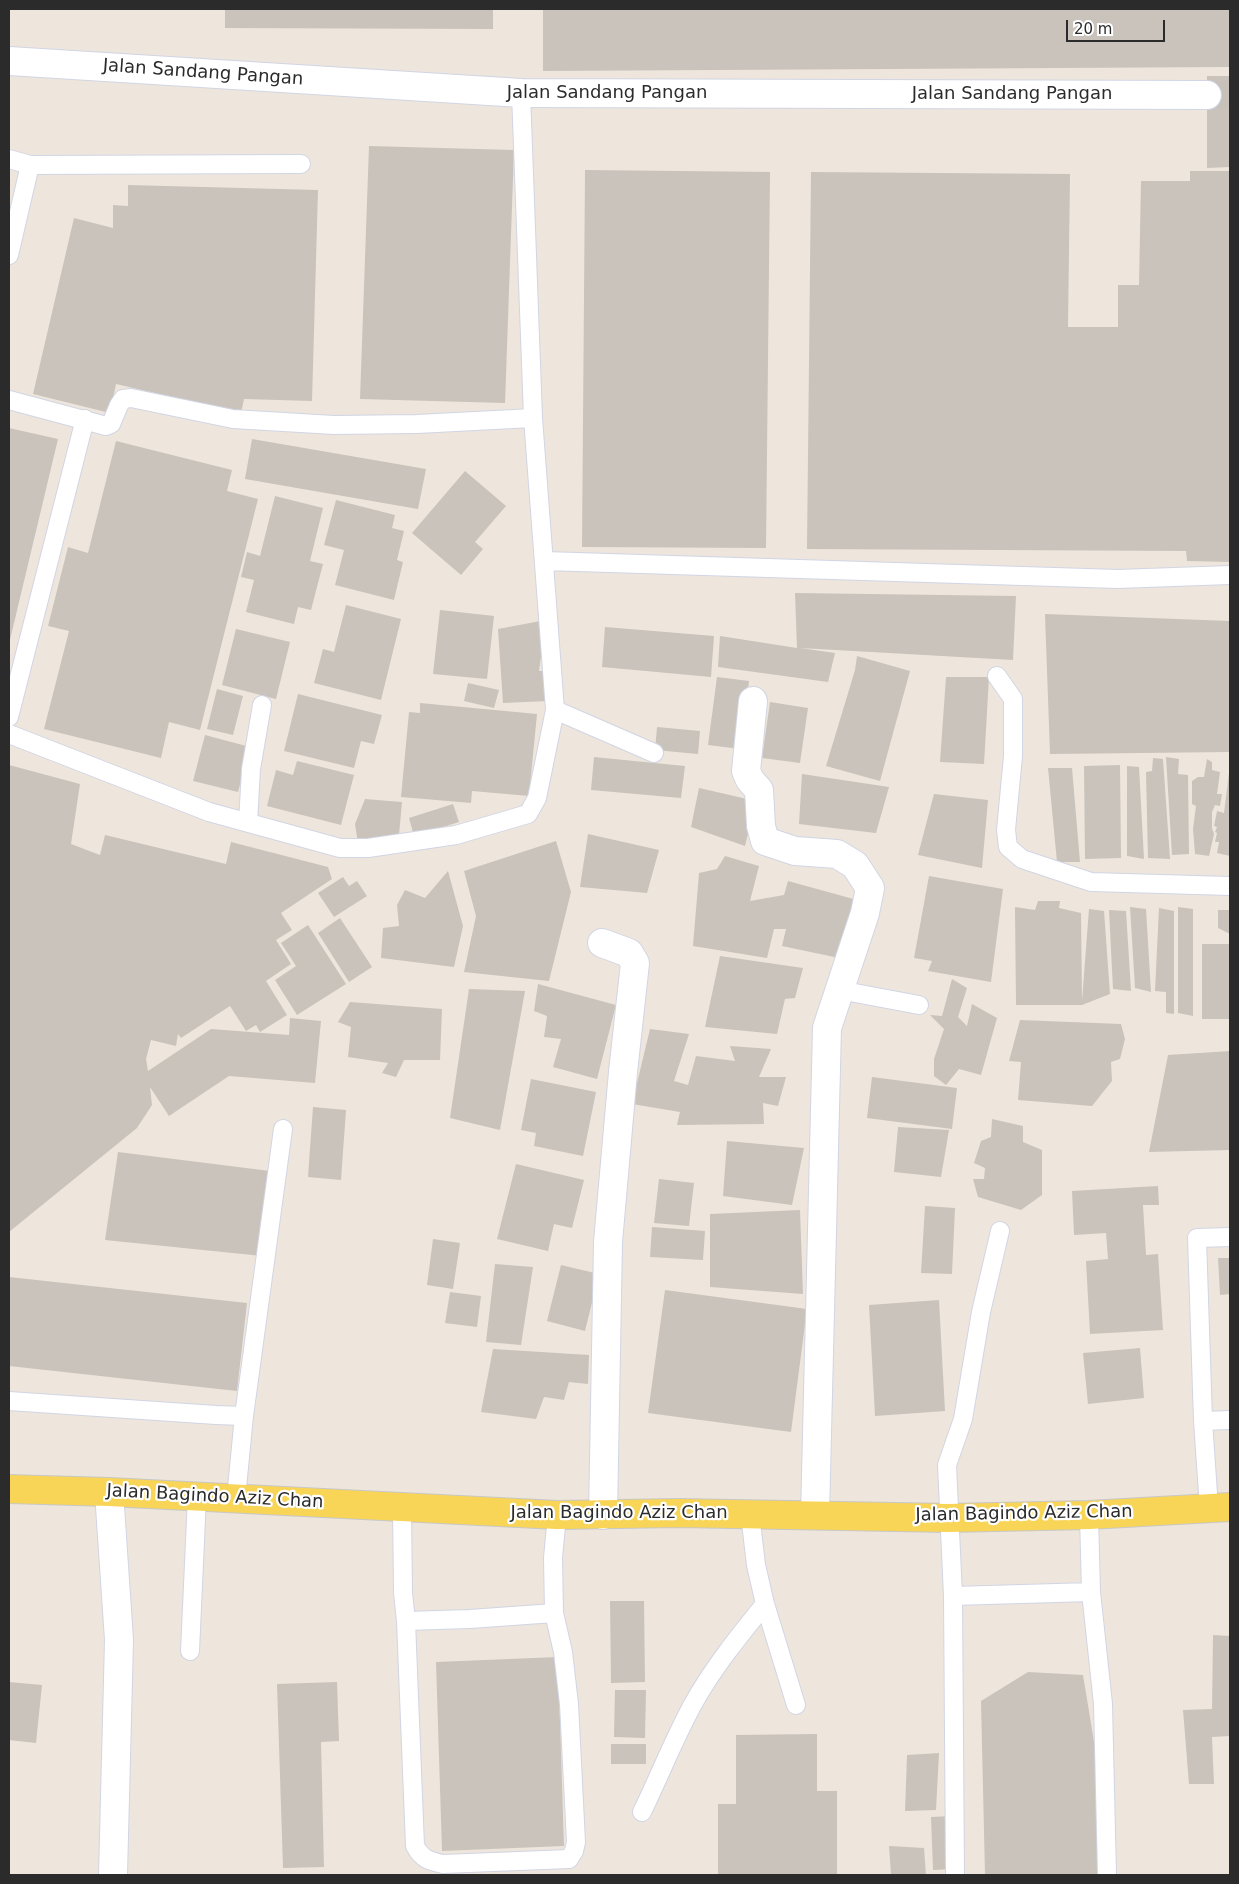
<!DOCTYPE html>
<html>
<head>
<meta charset="utf-8">
<style>
	body { margin:0 }
	#map { position:relative; width:1239px; height:1884px; overflow:hidden; background:#eee6dc; font-family:"DejaVu Sans",sans-serif }
	canvas { display:block }
	.frame { position:absolute; inset:0; border:10px solid #2b2b2b; pointer-events:none }
	.scale { position:absolute; left:1066px; top:20px; width:99px; height:22px; box-sizing:border-box; border:2px solid #2b2b2b; border-top:0; padding-left:6px; font-size:15px; line-height:18px; white-space:nowrap; color:#2b2b2b; -webkit-text-stroke:4px #fff; paint-order:stroke }
</style>
</head>
<body>
<div id="map">
<canvas width="1239" height="1884"></canvas>
<div class="frame"></div>
<div class="scale">20 m</div>
</div>
<script>
const ctx = document.querySelector('canvas').getContext('2d');
ctx.lineJoin = 'round';
function fillPath(path, color) { ctx.fillStyle = color; ctx.fill(path, 'evenodd'); }
function strokePath(path, color, width, dash) { ctx.strokeStyle = color; ctx.lineWidth = width; ctx.lineCap = dash ? 'butt' : 'round'; ctx.setLineDash(dash || []); ctx.stroke(path); }
function write(font, color, halo, rows, align = 'center') {
  ctx.font = font + ' "DejaVu Sans",sans-serif'; ctx.lineWidth = 4.5; ctx.setLineDash([]); ctx.textBaseline = 'middle'; ctx.strokeStyle = halo; ctx.fillStyle = color; for (const [text, x, y, turn = 0] of rows) {
    ctx.save(); ctx.translate(x, y); ctx.rotate((+turn || 0) * Math.PI / 180); ctx.textAlign = isNaN(turn) ? turn : align; if (halo) ctx.strokeText(text, 0, 0); ctx.fillText(text, 0, 0); ctx.restore();
  }
}
fillPath(new Path2D(`
	M225,9H493V29L225,28Z
	M543,9H1230V67L543,71Z
	M1207,76H1230V167L1207,168Z
	M369,146L514,150L505,403L360,399Z
	M585,170L770,172L766,548L582,547Z
	M1190,171H1230V562L1187,561L1186,551L807,549L811,172L1070,174L1068,327H1118V285H1139L1141,181H1190Z
	M128,185L318,190L312,401L244,399L241,413L116,384L110,413L33,394L74,218L113,228V205L128,206Z
	M9,428L58,439L9,644Z
	M252,439L426,469L418,509L245,479Z
	M116,441L232,470L227,491L258,499L200,730L169,722L161,758L44,729L69,631L48,626L68,547L88,553Z
	M465,471L506,506L475,542L483,549L461,575L412,533Z
	M275,496L323,508L310,561L323,564L311,610L298,607L294,624L246,612L254,580L241,577L247,552L260,556Z
	M336,500L395,515L392,528L404,531L397,560L403,562L394,600L335,585L344,550L324,545Z
	M795,593L1016,596L1013,660L800,648L835,653L828,682L718,667L720,636L797,648Z
	M346,605L401,619L381,700L314,683L323,649L334,652Z
	M440,610L494,616L487,679L433,674Z
	M1045,614L1230,621V752L1050,754Z
	M546,620L539,671H548V701L503,703L498,629Z
	M605,627L714,636L711,677L602,667Z
	M236,629L290,642L276,699L222,685Z
	M857,656L910,671L880,781L826,766L855,670Z
	M717,677L749,681L740,749L708,745Z
	M946,677H989L984,764L940,762Z
	M468,683L499,690L494,708L464,701Z
	M217,689L243,696L233,735L207,729Z
	M298,694L382,715L374,744L361,741L354,768L284,751Z
	M770,702L808,708L800,763L762,758Z
	M420,703L537,714L529,796L472,791L471,803L401,797L409,712L420,713Z
	M657,727L700,731L698,754L655,750Z
	M205,735L250,747L238,792L193,781Z
	M594,757L685,766L681,798L591,790Z
	M1166,757L1179,759L1178,774L1188,775L1189,854L1172,855Z
	M1153,758L1163,759L1170,859L1148,858L1146,772L1152,771Z
	M1207,759L1212,762V770L1220,772L1217,794H1222L1220,806L1215,805L1212,812V828L1214,834L1209,856L1195,854L1193,829L1196,806L1192,804V781L1198,777H1204Z
	M297,761L354,775L341,825L267,806L276,770L293,775Z
	M9,765L80,784L71,844L100,855L105,835L226,864L231,842L328,867L332,879L281,913L292,930L276,940L291,964L266,981L287,1015L260,1032L256,1025L246,1031L230,1006L181,1038L178,1034L176,1046L151,1040L146,1059L148,1071L211,1029L289,1035L290,1018L321,1021L315,1083L229,1076L169,1116L150,1087L152,1105L137,1128L9,1232Z
	M1120,765L1121,858L1085,859L1084,766Z
	M1127,766L1139,767L1144,859L1127,856Z
	M1048,768H1072L1080,862H1057Z
	M1229,773H1230V856L1217,853L1219,842H1215L1217,833L1215,832L1217,827L1214,826L1217,811L1224,813Z
	M802,774L889,787L876,833L799,824Z
	M699,788L756,801L745,846L691,827Z
	M934,794L988,800L982,868L918,855Z
	M365,799L402,802L399,835L358,843L355,824Z
	M453,804L459,822L414,836L409,818Z
	M588,834L659,850L647,893L580,887Z
	M556,841L571,892L549,981L464,972L476,916L464,871Z
	M725,856L759,866L750,901L784,895L788,881L857,900L839,958L782,946L786,929H774L767,958L693,946L699,873L717,869Z
	M448,871L463,926L454,967L381,958L383,928L399,926L397,905L405,890L425,898Z
	M929,876L1003,889L991,982L928,971L932,961L914,958Z
	M343,877L349,886L357,881L367,896L334,917L318,893Z
	M1038,901H1060L1059,908L1081,913L1082,1001L1089,909L1104,911L1110,994L1082,1005H1016L1015,907L1035,910Z
	M1130,907L1146,909L1151,992L1135,988Z
	M1178,907L1193,909V1016L1178,1013Z
	M1159,908L1174,911V1014L1166,1013V992L1155,991Z
	M1109,910L1126,911L1131,991L1113,989Z
	M1218,910H1230V934L1218,928Z
	M340,918L372,967L349,982L318,933Z
	M308,925L346,984L297,1015L275,980L296,966L281,943Z
	M1202,944H1230V1019H1202Z
	M720,956L803,968L795,998L785,999L777,1034L705,1027Z
	M952,979L967,988L958,1017L967,1026L972,1004L997,1018L981,1075L959,1069L946,1085L934,1076V1059L944,1029L930,1015L942,1016Z
	M538,984L616,1005L597,1079L553,1067L561,1039L544,1037L547,1016L534,1011Z
	M469,989L525,991L500,1130L450,1118Z
	M350,1002L442,1009L440,1060H404L396,1077L382,1073L388,1063L348,1057L351,1027L338,1022Z
	M1020,1020L1121,1024L1125,1039L1120,1059L1111,1062L1112,1081L1092,1106L1018,1100L1021,1062L1009,1061Z
	M650,1029L689,1034L674,1081L688,1085L696,1056L735,1061L730,1046L771,1049L759,1077H786L778,1106L763,1103L764,1124L677,1125L680,1112L632,1104Z
	M1230,1051V1150L1149,1152L1168,1055Z
	M872,1077L957,1088L952,1129L867,1118Z
	M531,1079L596,1092L583,1156L534,1146L536,1133L521,1130Z
	M313,1107L346,1110L341,1180L308,1177Z
	M992,1119L1023,1126V1142L1042,1150V1195L1021,1210L978,1197L973,1179H984L985,1168L974,1163L981,1141L991,1137Z
	M898,1127L949,1130L941,1177L894,1172Z
	M727,1141L804,1148L792,1205L723,1196Z
	M118,1152L270,1171L262,1256L105,1240Z
	M516,1164L584,1180L572,1228L554,1224L548,1251L497,1239Z
	M659,1179L694,1183L689,1226L654,1223Z
	M1158,1186L1159,1205H1143L1146,1255L1158,1254L1163,1330L1090,1334L1086,1261L1108,1259L1106,1233L1074,1235L1072,1191Z
	M925,1206L955,1208L952,1274L921,1273Z
	M800,1210L803,1294L710,1287V1214Z
	M652,1227L705,1231L703,1260L650,1257Z
	M433,1239L460,1243L453,1289L427,1285Z
	M1218,1258H1230V1294L1220,1295Z
	M495,1264L533,1267L521,1345L486,1342Z
	M561,1265L599,1274L585,1331L547,1321Z
	M9,1277L247,1303L237,1391L9,1366Z
	M665,1290L807,1309L791,1432L648,1413Z
	M450,1292L481,1296L477,1327L445,1323Z
	M939,1300L945,1411L875,1416L869,1305Z
	M1140,1348L1144,1398L1088,1404L1083,1353Z
	M493,1349L589,1355L588,1384L569,1382L564,1400L544,1397L536,1419L481,1412Z
	M610,1601H644L645,1682L611,1683Z
	M1213,1635L1230,1636V1736L1212,1737L1214,1784H1189L1183,1710L1212,1709Z
	M558,1657L564,1846L442,1851L436,1662Z
	M1028,1672L1083,1675L1103,1796L1100,1875H985L981,1701Z
	M9,1682L42,1685L36,1743L9,1740Z
	M337,1682L339,1741L321,1742L324,1867L283,1868L277,1684Z
	M615,1690H646L645,1738L614,1737Z
	M817,1734V1791H837V1875H718V1804H736V1735Z
	M611,1744H646V1764H611Z
	M939,1753L936,1810L905,1811L907,1755Z
	M951,1816L953,1869L933,1870L931,1817Z
	M889,1846L924,1848L926,1875H891Z`), '#c9c3bc');
strokePath(new Path2D(`
	M1207,95H1230`), '#c7c1b9', 28, [28, 14]);
const lane = new Path2D(`
	M9,159L30,165L301,164
	M9,255L30,165
	M9,400L106,426L111,424L119,405L123,399L131,398L233,419L334,425L417,424L533,418
	M545,561L1118,579L1230,575
	M997,676L1013,699V756L1006,830L1008,847L1022,859L1091,882L1230,886
	M555,710L654,753
	M9,717L85,419
	M9,734L209,812L340,848H368L456,835L528,814L537,798L555,710L533,418L521,93
	M248,823L251,769L262,705
	M839,990L919,1005
	M9,1401L216,1415L244,1416
	M1203,1421L1230,1420
	M236,1498L244,1416L283,1129
	M402,1507L403,1593L406,1621L415,1846C422,1859 429,1861 443,1864L569,1859L574,1851L576,1842L569,1704L563,1652L554,1613L553,1558L557,1515
	M1209,1508L1203,1421L1197,1238L1230,1237
	M750,1514L756,1565L765,1604L796,1705
	M1089,1515L1091,1592L1103,1704L1107,1875
	M953,1596L1091,1592
	M406,1621L470,1619L554,1613
	M190,1651L197,1497
	M642,1812C659,1777 674,1739 693,1704C713,1668 739,1636 765,1604
	M955,1875L953,1596L947,1465L963,1419L981,1312L1000,1231`);
const street = new Path2D(`
	M9,61L521,93L1207,95
	M753,701L746,771L750,780L759,790L761,826L765,841L795,851L837,854L855,865L870,888L865,913L827,1028L815,1515
	M602,943L629,953L635,963L623,1072L608,1242L603,1515
	M109,1492L119,1640L113,1875`);
const primary = new Path2D(`
	M9,1489L109,1492L557,1515L679,1513L948,1518L1089,1515L1230,1507`);
strokePath(lane, '#d1d5e4', 20);
strokePath(street, '#d1d5e4', 30);
strokePath(primary, '#c8c8c8', 30);
strokePath(lane, '#fff', 18);
strokePath(street, '#fff', 28);
strokePath(primary, '#f8d457', 28);
write('18px', '#2b2b2b', '#fff', [
	["Jalan Sandang Pangan",203,73,4],
	["Jalan Sandang Pangan",607,93],
	["Jalan Sandang Pangan",1012,94],
	["Jalan Bagindo Aziz Chan",215,1497,3],
	["Jalan Bagindo Aziz Chan",619,1513],
	["Jalan Bagindo Aziz Chan",1024,1514,-1]
]);
</script>
</body>
</html>
